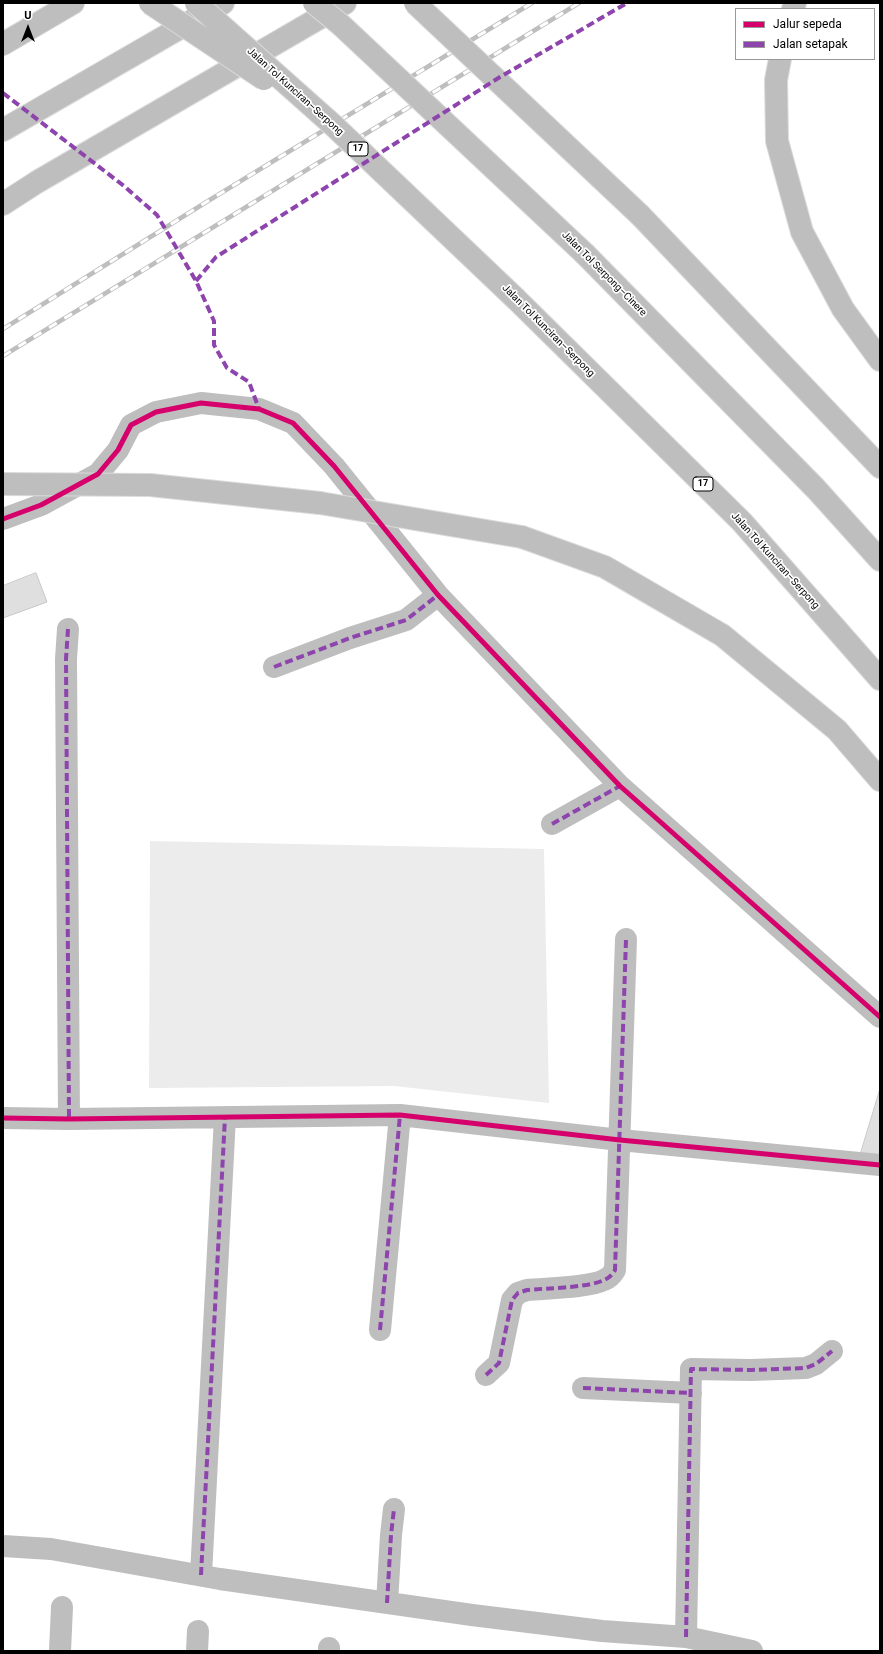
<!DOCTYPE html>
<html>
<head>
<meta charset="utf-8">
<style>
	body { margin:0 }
	#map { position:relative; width:883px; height:1654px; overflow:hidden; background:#fff; font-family:Roboto,sans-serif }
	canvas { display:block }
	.frame { position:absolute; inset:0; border:4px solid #000; pointer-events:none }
	.legend { position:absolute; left:735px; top:8px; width:140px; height:52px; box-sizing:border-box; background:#fff; border:1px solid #999; margin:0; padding:5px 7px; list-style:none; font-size:12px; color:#000 }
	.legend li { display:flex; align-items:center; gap:8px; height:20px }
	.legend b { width:20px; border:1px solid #999 }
	.north { position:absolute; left:8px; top:8px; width:40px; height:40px; -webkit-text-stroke:3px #fff; paint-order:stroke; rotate:0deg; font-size:11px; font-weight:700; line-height:16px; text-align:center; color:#000 }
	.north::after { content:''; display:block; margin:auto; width:14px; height:18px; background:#000; clip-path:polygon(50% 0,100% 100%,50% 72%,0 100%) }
</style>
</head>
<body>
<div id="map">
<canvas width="883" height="1654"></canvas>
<div class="frame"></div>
<ul class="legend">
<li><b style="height:5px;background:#d6006c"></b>Jalur sepeda</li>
<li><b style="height:5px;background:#8e44ad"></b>Jalan setapak</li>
</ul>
<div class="north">U</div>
</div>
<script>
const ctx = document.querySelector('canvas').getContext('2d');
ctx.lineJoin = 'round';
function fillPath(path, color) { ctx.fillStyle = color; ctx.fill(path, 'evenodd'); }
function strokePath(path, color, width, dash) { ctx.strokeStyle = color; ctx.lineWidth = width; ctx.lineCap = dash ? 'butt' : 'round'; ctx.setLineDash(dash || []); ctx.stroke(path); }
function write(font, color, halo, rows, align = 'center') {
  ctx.font = font + ' Roboto,sans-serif'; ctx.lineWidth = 3.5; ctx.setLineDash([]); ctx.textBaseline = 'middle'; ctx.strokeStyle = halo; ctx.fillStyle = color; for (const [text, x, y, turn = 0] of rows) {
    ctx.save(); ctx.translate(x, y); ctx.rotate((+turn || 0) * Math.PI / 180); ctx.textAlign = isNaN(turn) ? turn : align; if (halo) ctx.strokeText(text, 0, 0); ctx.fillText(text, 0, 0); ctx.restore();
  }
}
fillPath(new Path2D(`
	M150,841L544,849L549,1103L394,1086L149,1088Z`), '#ececec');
const building = new Path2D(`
	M36,573L47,602L3,618V586Z
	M880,1089V1157L860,1156Z`);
fillPath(building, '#dfdfdf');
strokePath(building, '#c7c7c7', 1);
const motorway = new Path2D(`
	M793,9L795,3
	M3,44L73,3
	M780,59L776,80L777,141L802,232L843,309L880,360
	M3,130L223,3
	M3,204L37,182L345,3
	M640,215L880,467
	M585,254L816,489L880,560
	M516,299L742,522L880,679
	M150,485L320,503
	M522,537L605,567L722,635L837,730L880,780`);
strokePath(motorway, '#dbdbdb', 24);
strokePath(new Path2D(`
	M3,519L41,505L98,474L118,450L131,425L156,412L201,403L259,409L293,423L334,466L438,595L620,786L880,1017
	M68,629L66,659L69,1119
	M274,667L350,638L406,620L438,595
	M552,824L620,786
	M3,1118L69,1119L400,1115L620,1140L880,1165
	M380,1330L400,1115
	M486,1375L499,1363L512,1300L518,1293L527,1290C546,1288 588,1288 604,1280C609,1278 612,1275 615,1270L626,939
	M583,1388L691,1393
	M3,1546L51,1549L220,1579L472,1615L602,1631L686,1637L752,1651
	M201,1575L225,1117
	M387,1603L391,1535L394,1509
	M686,1637L691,1369L751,1370L806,1368L816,1364L832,1351
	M60,1651L62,1607
	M197,1651L198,1631
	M329,1651V1648`), '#bebebe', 22);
strokePath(motorway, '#bebebe', 22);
const rail = new Path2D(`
	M3,329L208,201L532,3
	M3,356L579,3`);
strokePath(rail, '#bebebe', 4.5);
strokePath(rail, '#fff', 3, [9]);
const motorwayBridge = new Path2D(`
	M150,3L264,79
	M196,3L333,125L516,299
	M314,3L341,25L585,254
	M415,3L640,215
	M3,484L150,485
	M320,503L522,537`);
strokePath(motorwayBridge, '#dbdbdb', 24, []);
strokePath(motorwayBridge, '#bebebe', 22);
strokePath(new Path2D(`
	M3,93L124,186L157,215L196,281L214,321V345L227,368L249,382L259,409
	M196,281L216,257L500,77L627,3
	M68,629L66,659L69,1119
	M274,667L350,638L406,620L438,595
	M552,824L620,786
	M380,1330L400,1115
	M486,1375L499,1363L512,1300L518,1293L527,1290C546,1288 588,1288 604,1280C609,1278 612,1275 615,1270L626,939
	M583,1388L691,1393
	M201,1575L225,1117
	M387,1603L391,1535L394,1509
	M686,1637L691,1369L751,1370L806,1368L816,1364L832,1351`), '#8e44ad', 4, [8, 4]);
strokePath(new Path2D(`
	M3,519L41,505L98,474L118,450L131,425L156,412L201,403L259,409L293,423L334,466L438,595L620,786L880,1017
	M3,1118L69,1119L400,1115L620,1140L880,1165`), '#d6006c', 5);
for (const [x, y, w] of [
	[358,149,20],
	[703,484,20]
]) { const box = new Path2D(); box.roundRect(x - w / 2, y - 7, w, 14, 3); ctx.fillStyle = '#fff'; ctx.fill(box); strokePath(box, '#000', 1); }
write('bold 9px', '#000', null, [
	["17",358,149],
	["17",703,484]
]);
write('10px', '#000', '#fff', [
	["Jalan Tol Kunciran–Serpong",295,92,42],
	["Jalan Tol Serpong–Cinere",604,274,45],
	["Jalan Tol Kunciran–Serpong",548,331,45],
	["Jalan Tol Kunciran–Serpong",775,561,48]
]);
</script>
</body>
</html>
